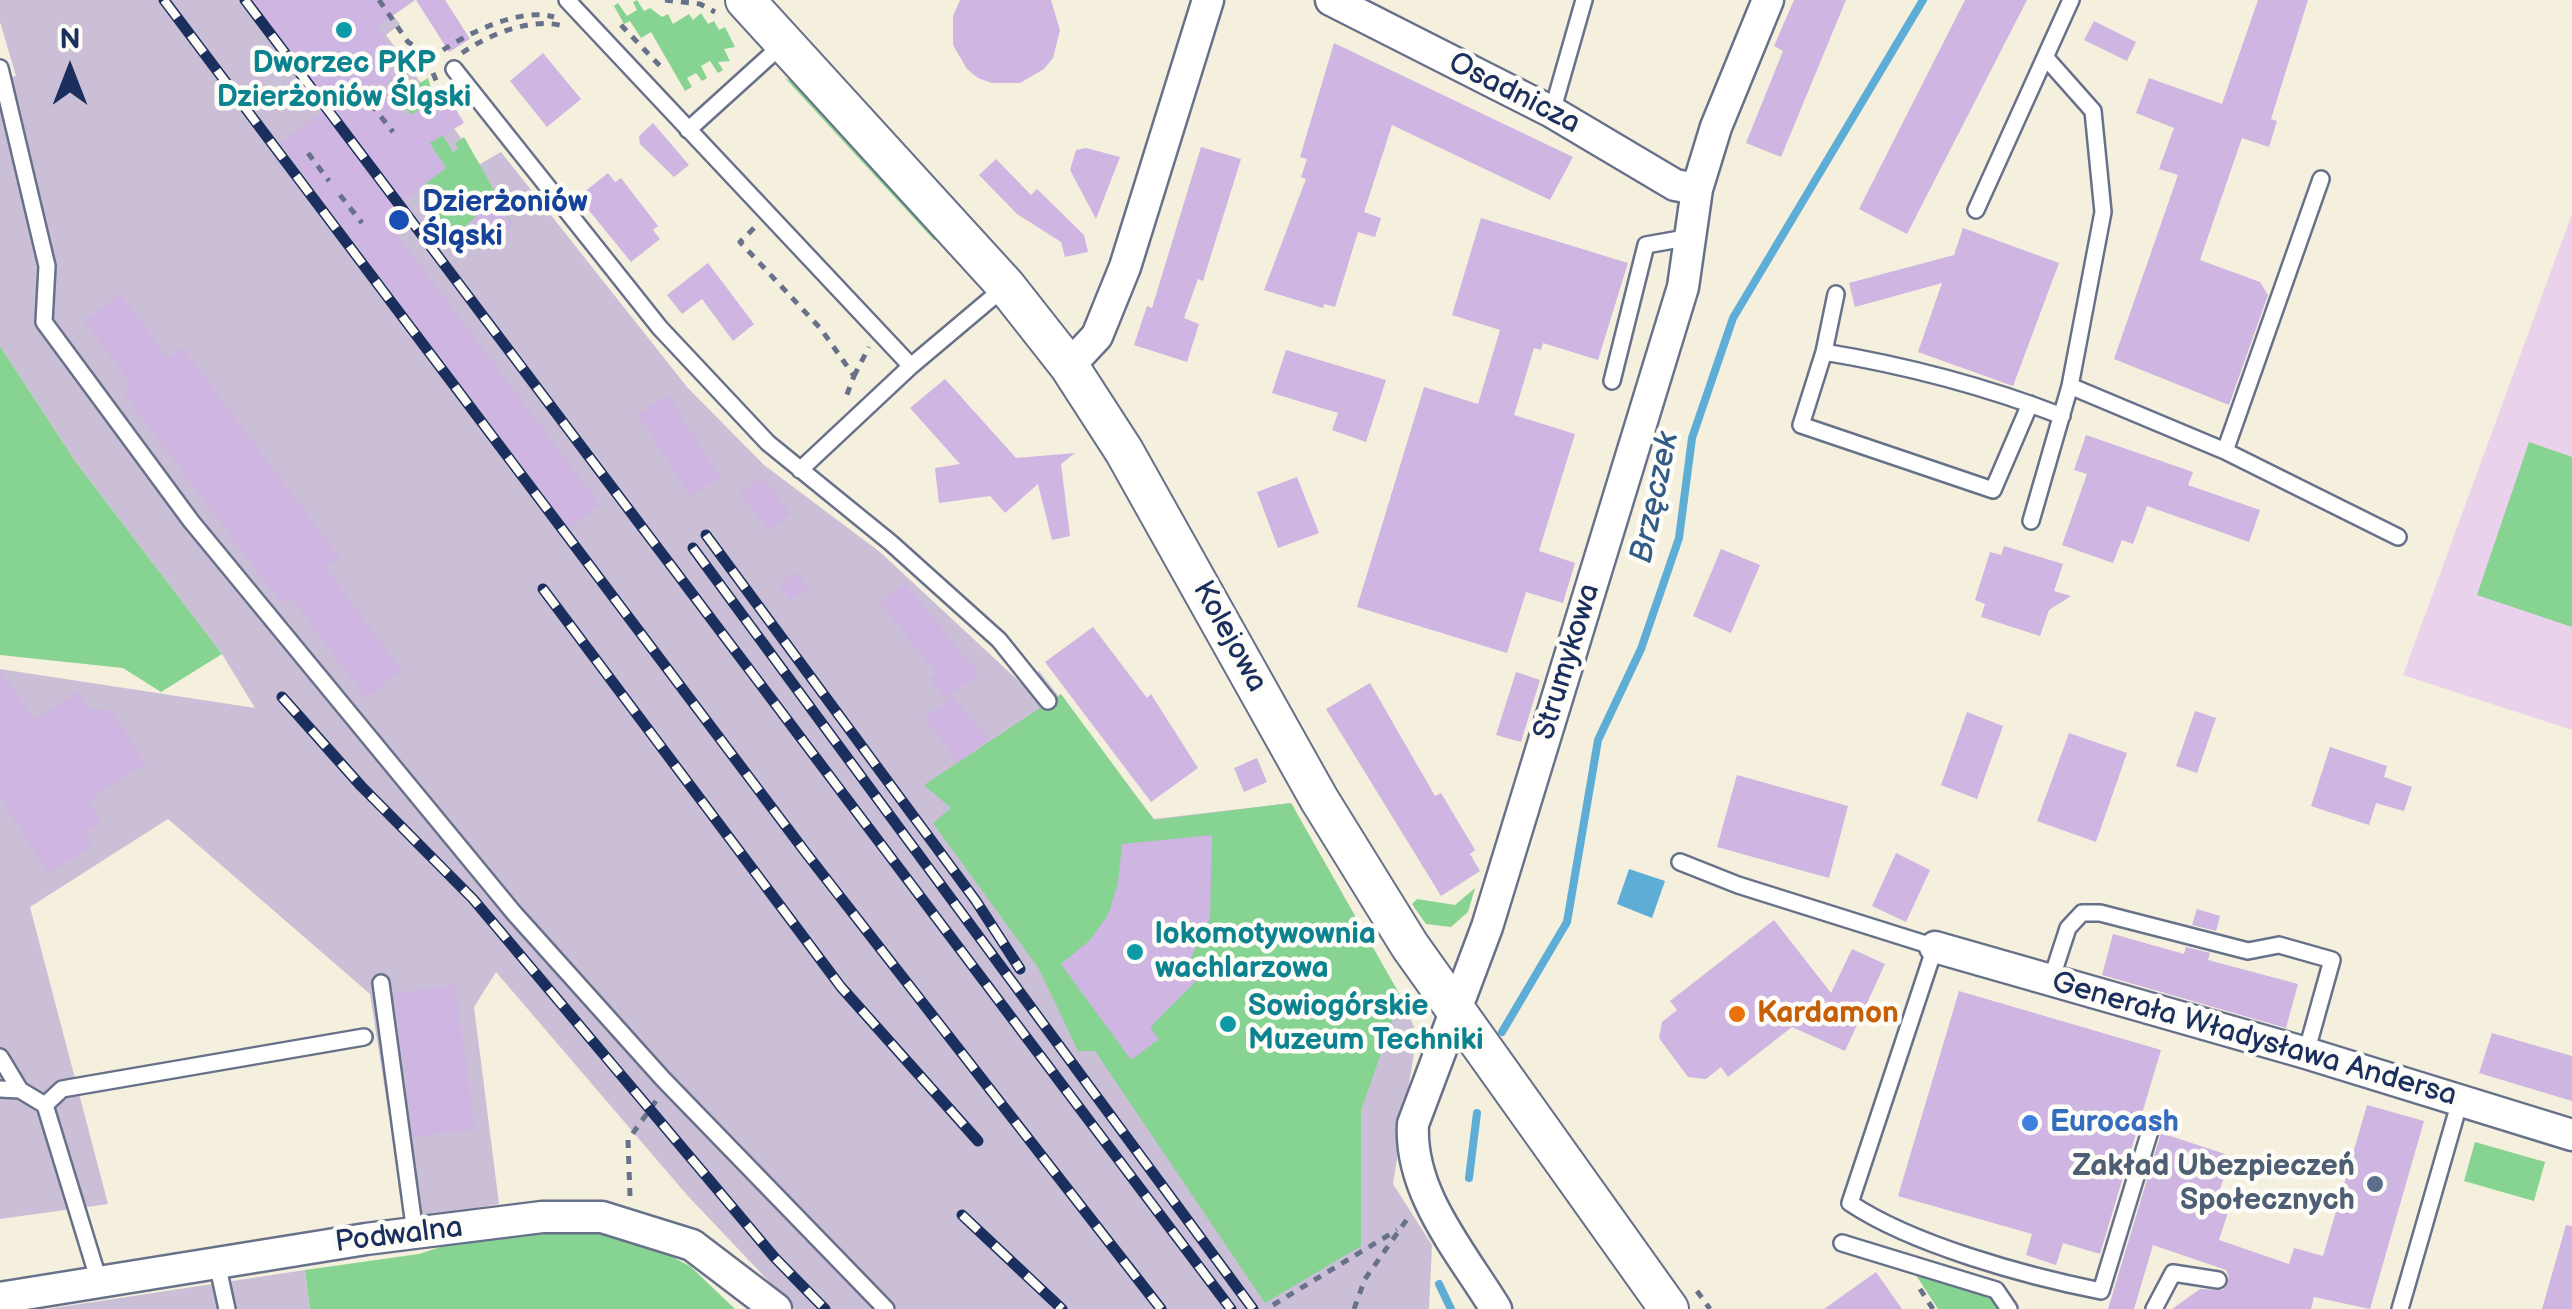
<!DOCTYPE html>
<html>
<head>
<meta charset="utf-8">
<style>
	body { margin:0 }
	#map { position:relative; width:2572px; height:1309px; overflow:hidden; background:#f5efdd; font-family:"Balsamiq Sans",sans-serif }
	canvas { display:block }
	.north { position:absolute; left:20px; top:20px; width:100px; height:100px; -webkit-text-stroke:8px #fdfcf7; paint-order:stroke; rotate:0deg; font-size:28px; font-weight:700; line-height:40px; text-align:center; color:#1b2f5e }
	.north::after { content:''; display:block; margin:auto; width:35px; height:45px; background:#1b2f5e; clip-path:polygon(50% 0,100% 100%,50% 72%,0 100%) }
</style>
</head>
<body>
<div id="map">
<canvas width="2572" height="1309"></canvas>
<div class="north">N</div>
</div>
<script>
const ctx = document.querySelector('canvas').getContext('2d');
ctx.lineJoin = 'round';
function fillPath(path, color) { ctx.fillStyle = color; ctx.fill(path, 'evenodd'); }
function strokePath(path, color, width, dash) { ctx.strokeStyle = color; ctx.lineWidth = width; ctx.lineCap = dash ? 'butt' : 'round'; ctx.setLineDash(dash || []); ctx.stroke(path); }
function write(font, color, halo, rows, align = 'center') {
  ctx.font = font + ' "Balsamiq Sans",sans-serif'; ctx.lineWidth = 9; ctx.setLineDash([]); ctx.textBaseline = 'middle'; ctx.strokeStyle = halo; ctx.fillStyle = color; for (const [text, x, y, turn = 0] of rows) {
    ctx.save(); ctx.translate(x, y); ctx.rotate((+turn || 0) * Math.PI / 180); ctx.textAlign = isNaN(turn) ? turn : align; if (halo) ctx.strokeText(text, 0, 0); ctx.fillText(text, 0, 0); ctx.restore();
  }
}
fillPath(new Path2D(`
	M2572,214V730L2403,675Z`), '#ead1ec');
fillPath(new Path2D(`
	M0,0H380L400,24L386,35L480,164L501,152L687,387L764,465L880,552L1022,684L1039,671L1154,819L1291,803L1401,997L1417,1034L1393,1184L1432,1245L1429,1309H795L687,1195L496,972L474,1007L499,1204L405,1219L370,994L168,819L30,907L108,1204L0,1219V669L255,708L222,654L75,461L0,346V79L16,76L0,22Z
	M305,1270L310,1309H47Z`), '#cabfd6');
fillPath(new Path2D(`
	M637,0L644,11L650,8L662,17L668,14L673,24L689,14L693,20L701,13L708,24L714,21L719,30L725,27L735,47L724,49L730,61L718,62L723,70L718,73L710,61L701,66L707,78L702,81L696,73L687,78L692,87L685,91L651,32L641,38L630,21L624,24L614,6L618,3L627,16L637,10L633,2Z
	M428,78L435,103L426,109L453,152L458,149L455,143L464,137L513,224L495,202L480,214L477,211L475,218L451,237L427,205L424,185L445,166L391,85L395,81L400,88L407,80L413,87Z
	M785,78L802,88L941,239L934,240Z
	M0,346L75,461L222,654L161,692L123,668L0,655Z
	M2529,442L2572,457V627L2477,595Z
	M1061,694L1154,820L1291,803L1401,997L1361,1110V1246L1265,1303L1095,1051H1078L1039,969L933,823L951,808L924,785Z
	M1475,888L1468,912L1451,927L1426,924L1412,904L1417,899L1455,905Z
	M2475,1142L2545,1162L2534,1201L2464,1181Z
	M513,1223L618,1230L690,1266L735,1309H310L305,1270L419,1254Z
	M1912,1269L1992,1294L2003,1309H1938Z`), '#87d391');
fillPath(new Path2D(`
	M1629,869L1665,881L1652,918L1617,904Z`), '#5dadd7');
strokePath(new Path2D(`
	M1502,1032L1567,922L1598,740L1641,649L1679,538L1692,438L1733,318L1923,0
	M1469,1178L1477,1113
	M1439,1284L1451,1309`), '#5dadd7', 8);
fillPath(new Path2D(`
	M251,0H415L377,27L398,59L385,66L394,78L384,86L407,117L446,93L464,123L428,144L446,168L383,216L600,505L569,528L280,143L330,106Z
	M416,0H445L470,39L449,52Z
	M960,0H1051L1060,30L1053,58L1044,69L1020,83H992L978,78L967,69L953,45V16Z
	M1794,0H1846L1781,157L1746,143L1783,51L1774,46Z
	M1965,0H2027L1907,234L1859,209Z
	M2258,0H2308L2271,119L2277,121L2269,147L2242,138L2200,260L2260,282L2268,295L2229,405L2114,359L2178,175L2159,169L2174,128L2136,113L2149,78L2222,104Z
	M2094,21L2136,42L2127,61L2084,40Z
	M1334,43L1573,157L1550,200L1392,125L1364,212L1381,218L1375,237L1358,232L1335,307L1324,304L1323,308L1264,290L1306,179L1301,177L1307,159L1300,157Z
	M543,53L581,99L547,127L510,81Z
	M653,123L689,165L674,177L640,144L639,136Z
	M1201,147L1241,159L1203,281L1198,279L1184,318L1199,324L1187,362L1134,345L1147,306L1152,308Z
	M1086,148L1120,157L1096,219L1070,170L1076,150Z
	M996,159L1031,195L1037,189L1084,235L1088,252L1065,257L1061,242L1017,214L979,175Z
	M608,173L615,182L621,178L658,226L653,230L660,239L631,262L578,197Z
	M495,201L513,224L489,244L471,221Z
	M1481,218L1628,263L1598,360L1543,343L1541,350L1534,348L1514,415L1575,434L1539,551L1575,563L1563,603L1526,592L1507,653L1357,607L1424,387L1478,404L1500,330L1452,315Z
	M1963,228L2059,263L2013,386L1918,352L1942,283L1855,307L1849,283L1954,255Z
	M708,263L754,324L733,341L702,299L682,314L667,295Z
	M120,293L168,358L182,347L340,558L326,568L401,670L366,698L290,596L281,603L123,392L132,385L84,321Z
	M1286,350L1386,380L1366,442L1332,430L1338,413L1272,393Z
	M945,379L1016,458L1075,453L1061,464L1070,536L1052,540L1038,484L1005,513L990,496L939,503L935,468L960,464L910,408Z
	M668,395L720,477L690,496L638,414Z
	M2086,435L2193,472L2188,485L2260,510L2249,542L2147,506L2133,544L2122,540L2113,563L2062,545L2087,474L2074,470Z
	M763,477L791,514L768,531L740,493Z
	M1297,477L1319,533L1278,548L1257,492Z
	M2004,546L2063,564L2054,591L2071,596L2049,610L2040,636L1981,617L1985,604L1975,600L1990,552L2001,555Z
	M1721,549L1760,565L1731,633L1693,616Z
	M796,572L808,588L791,601L779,585Z
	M905,583L978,673L946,700L929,678L936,673L880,603Z
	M1093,627L1147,698L1151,694L1198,768L1151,802L1045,662Z
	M0,671L35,719L78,692L90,709L112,711L145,763L88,801L101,823L85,834L92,847L48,873L0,797Z
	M1516,672L1540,680L1521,742L1496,735Z
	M1370,683L1435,796L1441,793L1475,850L1470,854L1480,871L1441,896L1326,709Z
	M953,697L988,739L958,763L925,718Z
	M2195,711L2216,718L2197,773L2176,766Z
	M1967,712L2003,726L1977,799L1941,785Z
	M2069,733L2127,753L2096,842L2037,821Z
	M2330,747L2387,766L2384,777L2412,787L2404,811L2376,803L2369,825L2311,806Z
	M1257,758L1267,782L1244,792L1234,768Z
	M1737,775L1848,806L1829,878L1717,847Z
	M1212,835L1210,918L1187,966L1199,978L1150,1027L1159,1039L1131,1060L1061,964L1090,940L1108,915L1118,883L1122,844Z
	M1896,853L1930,870L1906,922L1872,906Z
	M2197,909L2220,916L2216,931L2192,925Z
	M1774,920L1831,993L1852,949L1885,964L1845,1051L1792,1027L1728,1077L1721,1067L1706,1079L1688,1077L1659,1038L1662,1022L1677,1010L1670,1001Z
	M2113,934L2184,954L2186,947L2210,953L2208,960L2298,984L2286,1028L2102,975Z
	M455,985L475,1129L413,1137L394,994Z
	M1959,991L2161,1050L2100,1254L2063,1243L2056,1265L2026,1255L2032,1234L1898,1196Z
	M2492,1033L2572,1056V1101L2479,1073Z
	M2367,1105L2424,1121L2370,1309L2314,1297L2311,1309H2172L2200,1289L2223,1290L2229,1277L2226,1270L2153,1245L2134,1309H2108L2161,1133L2231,1156L2217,1198L2231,1203L2219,1240L2289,1264L2294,1248L2323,1256Z
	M2566,1225L2572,1226V1309H2542Z
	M1876,1272L1902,1309H1824Z`), '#cfb5e2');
const service = new Path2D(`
	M567,0L911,366L1006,286
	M0,68L47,266L44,322L191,521L514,913L663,1079L886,1309
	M454,69L660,328L768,443L891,543L999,640L1048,701
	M1552,112L1584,0
	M688,130L784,43
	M1976,210L2071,0
	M1824,352L1836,294
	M1612,381L1646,245L1691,237
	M2070,386L2225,451L2398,537
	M2030,404L1993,490L1801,425L1824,352C1903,365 1987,387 2062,416
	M2225,451L2321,179
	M800,470L911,366
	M2031,521L2070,386L2103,212L2093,111L2046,58
	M1680,862L1738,885L1935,947L1850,1203C1913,1245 2026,1276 2101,1291L2150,1131
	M2051,980L2068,928L2082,913H2100L2248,951L2279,945L2332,960L2306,1053
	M381,983L415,1233
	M0,1057L20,1090
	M0,1089L20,1090L45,1105L98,1278
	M45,1105L62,1089L364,1037
	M1842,1243L1996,1290L2009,1309
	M217,1263L227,1309
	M2154,1309L2173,1273L2218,1280
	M2400,1309L2460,1101`);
const minor = new Path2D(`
	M1331,0L1552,112L1675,185L1697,189
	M1069,366L1097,336L1125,267L1208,0
	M1935,947L2306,1053L2572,1135
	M0,1298L366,1239L542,1217H602L692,1245L776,1309
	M1496,1309C1462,1253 1409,1193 1413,1124L1487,927L1683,287L1697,189L1716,127L1768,0`);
const tertiary = new Path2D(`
	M745,0L1006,286L1069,366L1124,451L1319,799L1410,946L1669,1309`);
strokePath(service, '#67728a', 20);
strokePath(minor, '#67728a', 35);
strokePath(tertiary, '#67728a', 42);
strokePath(new Path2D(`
	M379,0L408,42L436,59
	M665,0L700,4L715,12
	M621,25L661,67
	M443,50C470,32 522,7 554,17
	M462,53C489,34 532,17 563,26
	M433,73L442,95
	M371,104L393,132
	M308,153L329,181
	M340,195L362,223
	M754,228L740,242L821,329L854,376L846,397
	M854,376L869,347
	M630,1196L628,1140L656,1101
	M1920,1289L1933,1309
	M1697,1291L1710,1309
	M1273,1305L1397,1230
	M1354,1309L1365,1279L1410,1215`), '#67728a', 5, [8, 8]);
strokePath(service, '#fff', 15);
strokePath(minor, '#fff', 30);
strokePath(tertiary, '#fff', 38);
const rail = new Path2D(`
	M164,0L806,853L1161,1309
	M245,0L1231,1309
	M706,535L976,901L1020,969
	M693,548L1253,1309
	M543,589L841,987L978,1141
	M282,697L361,786L473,899L775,1258L825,1309
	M962,1215L1062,1309`);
strokePath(rail, '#1b2f5e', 11);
strokePath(rail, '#fdfcf7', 8, [22]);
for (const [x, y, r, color] of [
	[344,30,10,"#0f9aa8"],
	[399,220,12,"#1a4fb4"],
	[1135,952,10,"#0f9aa8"],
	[1737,1014,10,"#e8710a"],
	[1228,1024,10,"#0f9aa8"],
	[2030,1123,10,"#3f7fe0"],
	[2375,1184,10,"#5c6f8a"]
]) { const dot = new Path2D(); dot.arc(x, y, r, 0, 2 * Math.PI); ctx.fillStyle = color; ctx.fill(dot); strokePath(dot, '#fdfcf7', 4); }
write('bold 30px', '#0d838f', '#fdfcf7', [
	["Dworzec PKP",344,64,"center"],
	["Dzierżoniów Śląski",344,98,"center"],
	["lokomotywownia",1155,935],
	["wachlarzowa",1155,969],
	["Sowiogórskie",1248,1007],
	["Muzeum Techniki",1248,1041]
], 'left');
write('30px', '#1b2f5e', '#fdfcf7', [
	["Osadnicza",1514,94,27],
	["Kolejowa",1229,637,61],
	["Strumykowa",1568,662,-73],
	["Generała Władysława Andersa",2254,1040,16],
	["Podwalna",399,1236,-7]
]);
write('bold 30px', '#164399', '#fdfcf7', [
	["Dzierżoniów",422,203],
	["Śląski",422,237]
], 'left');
write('bold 30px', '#c56008', '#fdfcf7', [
	["Kardamon",1757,1014]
], 'left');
write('bold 30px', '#366cbe', '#fdfcf7', [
	["Eurocash",2050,1123]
], 'left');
write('bold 30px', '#4e5e75', '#fdfcf7', [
	["Zakład Ubezpieczeń",2355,1167],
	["Społecznych",2355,1201]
], 'right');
write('italic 32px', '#325b88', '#fdfcf7', [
	["Brzęczek",1656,498,-78]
]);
</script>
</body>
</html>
